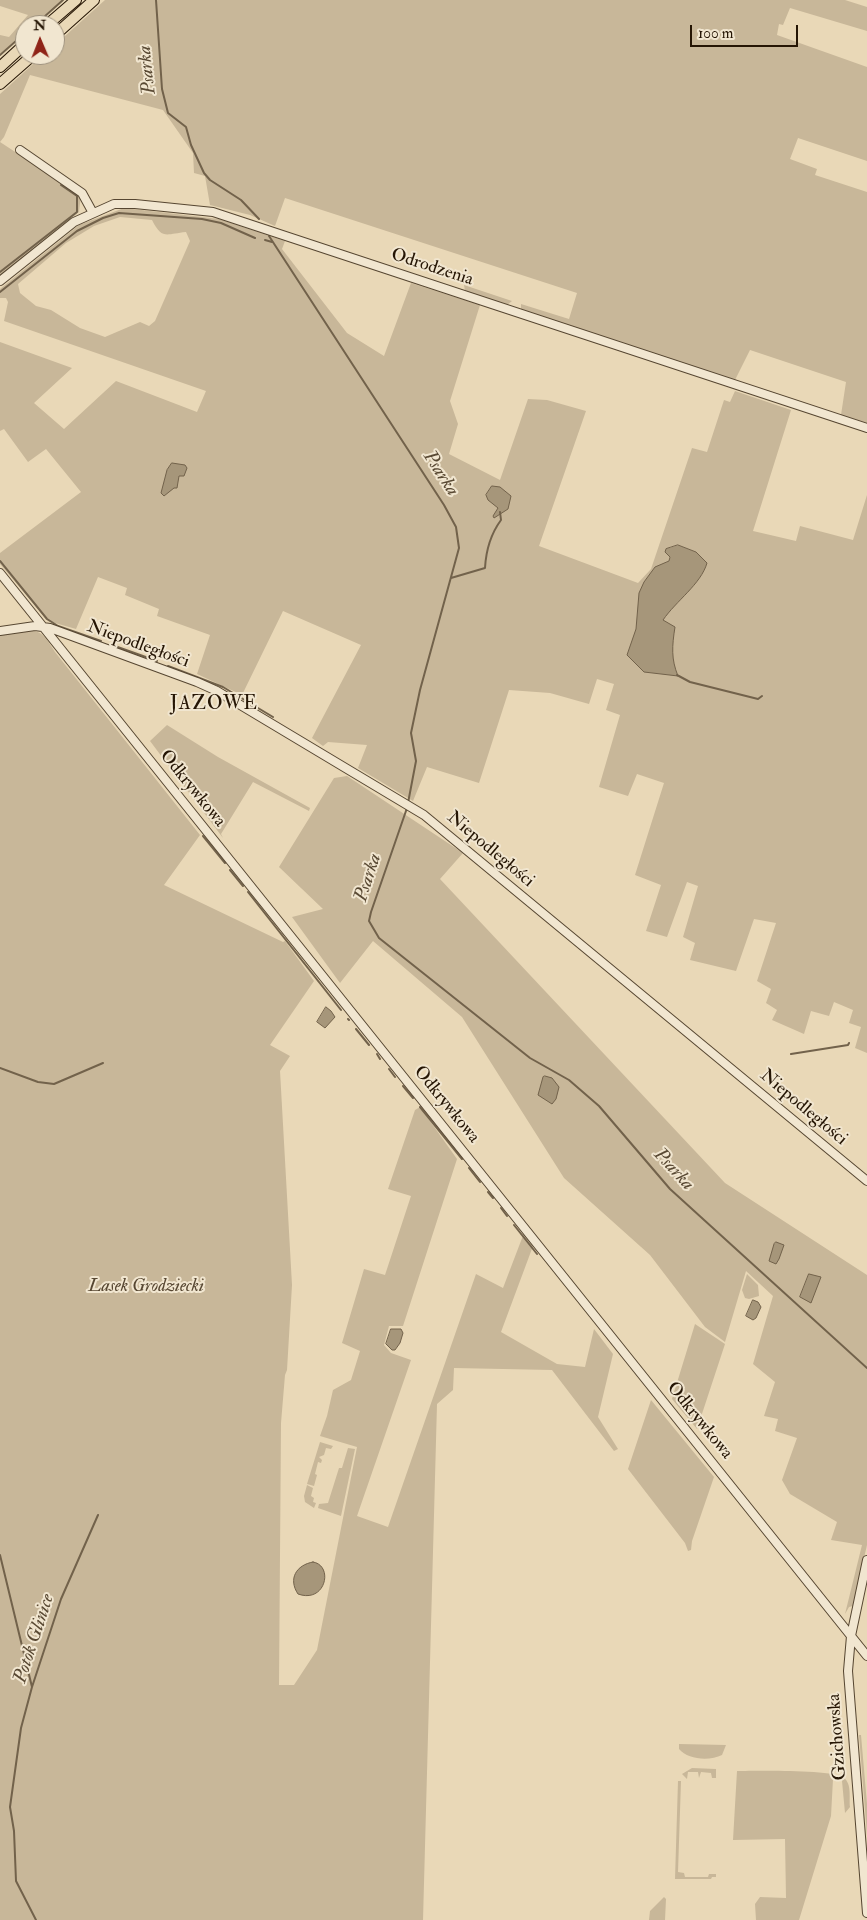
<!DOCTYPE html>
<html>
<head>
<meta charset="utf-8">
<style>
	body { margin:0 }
	#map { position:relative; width:867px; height:1920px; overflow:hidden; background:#e9d8b7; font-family:"IM FELL Double Pica",serif }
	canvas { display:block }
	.north { position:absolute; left:15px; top:15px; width:50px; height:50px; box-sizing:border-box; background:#f1e6d0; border:1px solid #9f927e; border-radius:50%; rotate:359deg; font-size:14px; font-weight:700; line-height:20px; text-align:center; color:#251504 }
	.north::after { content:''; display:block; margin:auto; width:18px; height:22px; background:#8f2418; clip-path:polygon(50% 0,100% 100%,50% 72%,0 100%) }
	.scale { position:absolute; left:690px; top:25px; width:108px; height:22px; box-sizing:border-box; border:2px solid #251504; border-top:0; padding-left:6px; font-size:15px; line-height:18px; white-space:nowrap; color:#251504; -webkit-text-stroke:4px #f1e6d0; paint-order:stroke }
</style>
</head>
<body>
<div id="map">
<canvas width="867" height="1920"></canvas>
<div class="north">N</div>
<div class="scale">100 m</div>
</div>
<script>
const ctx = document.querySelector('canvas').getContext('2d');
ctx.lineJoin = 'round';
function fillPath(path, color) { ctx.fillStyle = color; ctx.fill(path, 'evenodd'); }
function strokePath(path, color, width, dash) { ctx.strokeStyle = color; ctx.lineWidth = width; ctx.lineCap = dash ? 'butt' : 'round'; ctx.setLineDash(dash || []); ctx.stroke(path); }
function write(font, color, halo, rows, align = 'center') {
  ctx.font = font + ' "IM FELL Double Pica",serif'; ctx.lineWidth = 4; ctx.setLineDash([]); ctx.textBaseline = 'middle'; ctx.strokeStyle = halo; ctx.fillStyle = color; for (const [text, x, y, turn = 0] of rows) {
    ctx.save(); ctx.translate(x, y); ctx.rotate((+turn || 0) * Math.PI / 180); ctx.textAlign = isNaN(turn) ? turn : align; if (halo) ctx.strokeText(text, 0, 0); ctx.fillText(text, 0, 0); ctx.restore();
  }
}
fillPath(new Path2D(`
	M0,0H62L33,25H25V32L0,54V35L9,37L28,15L0,6Z
	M105,0H845L867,7V31L790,8L783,25L779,24L777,35L867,67V161L798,138L790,159L817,169L815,175L867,192V423L841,415L846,382L750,350L735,380L521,309V304L569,319L577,293L285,198L275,226L250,215L210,205L205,176L194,173L193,153L163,110L30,75L4,137L0,142L81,195L79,212L0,276V94L43,55H55V45Z
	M124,208L219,219L285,241L282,249L347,333L384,356L411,283L480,305L450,401L458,424L449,454L500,480L528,399L547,400L586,411L539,546L638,583L651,569L692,448L707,452L724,400L730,402L735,391L791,410L753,531L796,541L800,526L853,540L867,495V1053L855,1048L861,1027L849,1023L853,1010L834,1002L829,1016L811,1011L804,1034L772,1020L777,1010L766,1003L771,989L757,981L776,923L754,919L736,971L690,960L695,943L683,937L698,886L687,882L667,937L646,931L661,885L635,875L664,783L637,774L628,796L599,787L620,715L606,710L614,684L597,679L589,704L550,693L509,690L479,783L427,767L413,801L358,768L367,745L328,742L323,746L312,738L361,645L283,611L242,695L197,674L210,635L157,616L159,609L125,595L127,588L98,577L76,629L48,621L0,564V553L81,492L46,449L28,462L4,429L0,431V342L72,368L34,403L64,429L116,381L197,412L206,391L4,321L8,302L6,298H0V289L79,225ZM120,217L152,220C162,240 166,234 186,232L190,241L155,321L149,326L140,322L105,337L80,328L51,310L36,306L20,293L18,284L66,243L94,226ZM678,545L696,552L695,584L684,594L639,597C645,579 652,569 669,561L670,547Z
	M464,285L512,301L507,305L465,291Z
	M34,631C45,633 49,643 55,652L200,835L164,885L283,942L285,941L314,981L270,1045L290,1056L280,1071L292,1285L287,1370L285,1375L281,1423L279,1685H294L317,1650L357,1447L320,1436L327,1416L333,1390L351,1380L360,1351L342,1343L364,1269L385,1275L411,1196L388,1189L415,1110L420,1107L457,1159L403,1326H389L384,1345L391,1353L411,1360L357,1516L388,1527L476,1274L503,1288L524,1233L533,1246L501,1332L557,1364L585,1367L594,1329L613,1354L598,1417L618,1449L614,1451L552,1370L454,1368L453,1390L437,1404L423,1920H0V635Z
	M167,725L218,757L310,808L309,811L253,782L221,834L223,838L150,741Z
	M347,776L463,853L440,879L725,1183L867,1275V1545L853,1606L849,1607L845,1614L862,1545L831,1540L837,1522L790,1494L782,1480L797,1438L775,1431L778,1419L764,1416L775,1382L753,1364L773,1296L746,1271L725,1342L705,1327L650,1255L564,1178L462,1017L373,941L340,983L292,917L323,909L279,867L334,778Z
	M747,1274L758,1285L759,1296L749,1299L745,1298L742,1290Z
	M695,1324L725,1344L697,1429L672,1399Z
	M651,1400L714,1477L692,1541L691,1550L688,1551L685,1543L628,1469Z
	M320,1442L333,1446L331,1449L326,1448L324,1455L319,1457L322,1460L321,1463L318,1462L315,1474L317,1475L314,1486L307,1484Z
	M348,1448L355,1449L341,1516L318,1508L319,1504L328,1503L339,1468H342Z
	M307,1485L313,1488L311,1496L314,1498L313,1502L316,1503L314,1508L305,1502L304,1496Z
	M859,1735H861L867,1804V1835Z
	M679,1744L726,1745L722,1755C710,1761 688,1760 679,1749Z
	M692,1768L716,1769V1778H712L711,1773L701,1772L699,1778L698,1772H688L687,1779L682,1774Z
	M737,1771C755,1771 833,1769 844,1778C852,1784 849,1798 850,1807L845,1813L842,1781L833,1779L831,1816L799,1920H756L755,1904L760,1897L786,1898L785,1839L733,1840Z
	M678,1781H681L678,1872L684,1873L685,1877H708L709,1874H716V1877H712L711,1879H675Z
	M664,1897L666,1899L665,1920H649L650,1911Z`), '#c8b799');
const water = new Path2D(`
	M172,463L185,465L187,468L184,476H179L177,488H174L164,496L161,493L167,470Z
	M492,486L500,487L511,496L508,509L494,518L493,516L498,508L488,500L486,495Z
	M678,545L696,552L707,563C701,584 676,601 663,620L675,627C672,646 671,659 678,676L644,672L627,655L636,629L639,593L644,582L655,567L669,561L670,557L665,552L666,549Z
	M326,1007L331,1011L335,1017L325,1028L317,1022Z
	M545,1076L552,1078L559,1087L556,1099L552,1104L538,1095L543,1077Z
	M776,1242L784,1245L779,1259L776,1264L769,1261L774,1244Z
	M809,1274L821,1277L811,1303L800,1297Z
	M753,1300L758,1302L761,1307L756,1318L753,1320L746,1316Z
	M391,1329H401L403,1333L400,1343L395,1350H392L386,1344Z
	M313,1562C334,1565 326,1604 298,1594C288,1579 296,1565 313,1562Z`);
fillPath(water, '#a6967a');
strokePath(water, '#72624b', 1);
strokePath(new Path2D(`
	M156,0L162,89L168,113L186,127L191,145L204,173L210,180L241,200L259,219
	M35,25L63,0
	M0,55L25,33
	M269,236L444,505L456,527L459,548L420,690L411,733L416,761L408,803
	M265,240L272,242
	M0,272L77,212V196L61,185
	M0,292L77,231L103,218L119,213L202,219L221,223L255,238
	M0,561L47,619L58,626L101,641
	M451,578L485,568C486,550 490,535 501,520L500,512
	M112,645L157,661
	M168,666L223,687L273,717
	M677,675L690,682L758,699L762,696
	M407,808L371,912L369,921L379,938L530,1058L569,1080L599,1106L670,1189L867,1368
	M203,836L225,863
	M230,870L243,886
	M248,892L341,1010
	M348,1019L349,1020
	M356,1029L369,1045
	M377,1054L380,1059
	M791,1054L848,1045L849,1043
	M0,1068L38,1082L54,1084L103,1063
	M389,1069L395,1077
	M403,1086L413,1098
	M420,1107L462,1159
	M469,1168L480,1182
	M488,1192L493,1198
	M501,1208L507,1216
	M514,1225L537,1254
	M0,1555L32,1687
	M36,1920L16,1881L14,1831L10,1807L21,1728L32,1687L61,1599L98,1515`), '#72624b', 2);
const minor = new Path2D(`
	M20,150L82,193L93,213
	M0,281L74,222L114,204H135L213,212L867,428
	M0,573L867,1656
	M0,631L35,626L50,628L197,682L217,691L424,815L867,1181
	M867,1560L851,1636L848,1671L867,1913`);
const major = new Path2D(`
	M47,25L76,0
	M55,35L94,0
	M0,67L25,44
	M0,84L33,55`);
strokePath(minor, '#564631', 10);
strokePath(major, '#251504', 12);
strokePath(minor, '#f1e6d0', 8);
strokePath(major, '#e9d8b7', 10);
write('18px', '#251504', '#f1e6d0', [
	["Odrodzenia",432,268,18],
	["Niepodległości",138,645,20],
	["Odkrywkowa",192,789,51],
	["Niepodległości",490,850,40],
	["Odkrywkowa",446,1105,51],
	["Niepodległości",803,1108,40],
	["Odkrywkowa",699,1421,51],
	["Gzichowska",838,1737,-94]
]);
write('italic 18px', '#564631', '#f1e6d0', [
	["Lasek Grodziecki",146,1287]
]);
write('italic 19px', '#594933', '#f1e6d0', [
	["Psarka",148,70,-96],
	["Psarka",440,474,57],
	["Psarka",369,878,-72],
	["Psarka",673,1170,47],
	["Potok Glinice",35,1639,-72]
]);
ctx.letterSpacing = '1px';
write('19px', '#251504', '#f1e6d0', [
	["JAZOWE",214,705]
]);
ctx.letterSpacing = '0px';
</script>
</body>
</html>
